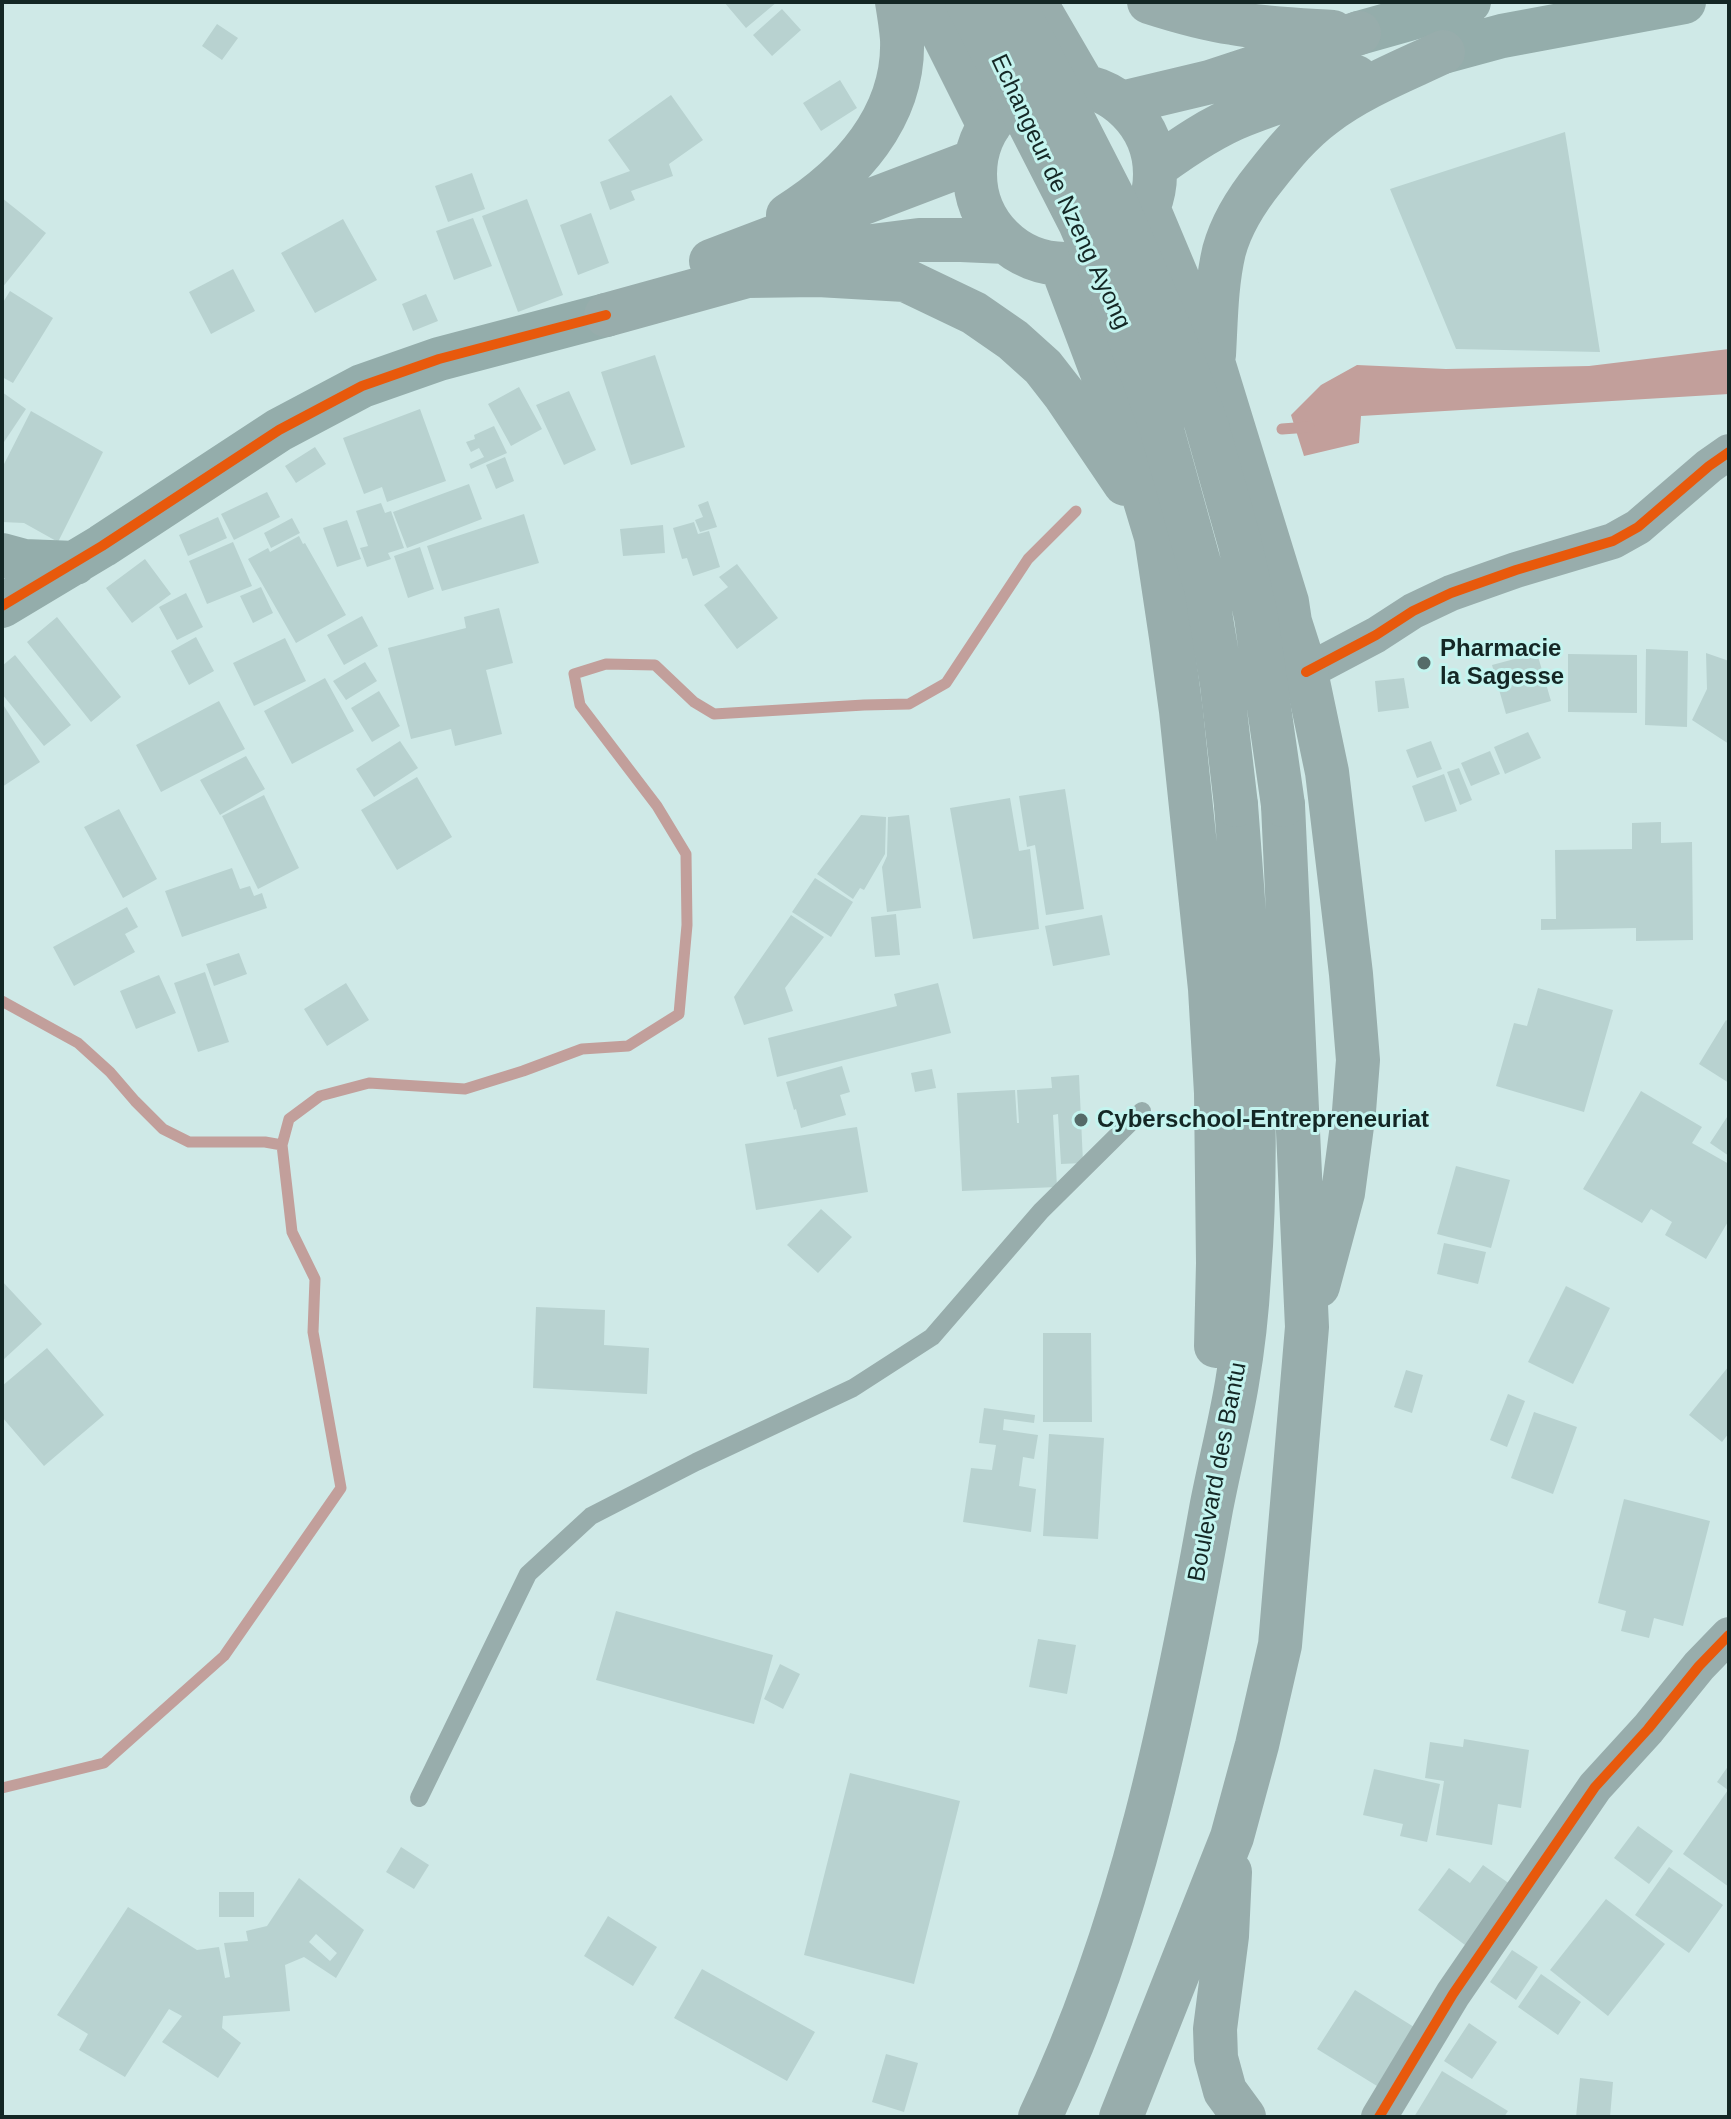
<!DOCTYPE html>
<html>
<head>
<meta charset="utf-8">
<style>
	body { margin:0 }
	#map { position:relative; width:1731px; height:2119px; overflow:hidden; background:#cfe9e7; font-family:Helvetica,sans-serif }
	canvas { display:block }
	.frame { position:absolute; inset:0; border:4px solid #142725; pointer-events:none }
</style>
</head>
<body>
<div id="map">
<canvas width="1731" height="2119"></canvas>
<div class="frame"></div>
</div>
<script>
const ctx = document.querySelector('canvas').getContext('2d');
ctx.lineJoin = 'round';
function fillPath(path, color) { ctx.fillStyle = color; ctx.fill(path, 'evenodd'); }
function strokePath(path, color, width, dash) { ctx.strokeStyle = color; ctx.lineWidth = width; ctx.lineCap = dash ? 'butt' : 'round'; ctx.setLineDash(dash || []); ctx.stroke(path); }
function write(font, color, halo, rows, align = 'center') {
  ctx.font = font + ' Helvetica,sans-serif'; ctx.lineWidth = 6; ctx.setLineDash([]); ctx.textBaseline = 'middle'; ctx.strokeStyle = halo; ctx.fillStyle = color; for (const [text, x, y, turn = 0] of rows) {
    ctx.save(); ctx.translate(x, y); ctx.rotate((+turn || 0) * Math.PI / 180); ctx.textAlign = isNaN(turn) ? turn : align; if (halo) ctx.strokeText(text, 0, 0); ctx.fillText(text, 0, 0); ctx.restore();
  }
}
fillPath(new Path2D(`
	M1729,349V394L1361,416L1359,443L1304,456L1291,415L1321,385L1357,365L1446,369L1589,366Z`), '#c29f9b');
strokePath(new Path2D(`
	M1282,429L1309,427
	M2,1001L78,1043L110,1072L135,1101L163,1129L189,1142H265L282,1145
	M2,1788L104,1763L224,1656L341,1488L313,1332L315,1279L292,1232L282,1145L289,1119L320,1096L369,1083L465,1089L523,1071L582,1049L628,1046L679,1014L687,925L686,854L657,806L580,705L574,674L606,664L655,665L694,702L714,714L864,705L909,704L946,683L1028,559L1076,511`), '#c29f9b', 11);
fillPath(new Path2D(`
	M724,2H777L746,28Z
	M782,9L801,30L772,56L753,35Z
	M217,24L238,38L222,60L202,46Z
	M840,80L857,108L821,131L803,103Z
	M671,95L703,140L669,164L673,176L631,191L635,200L610,210L600,182L630,171L608,140Z
	M1565,132L1600,352L1456,349L1390,189Z
	M472,173L485,209L448,222L435,186Z
	M2,198L46,233L2,288Z
	M527,199L563,295L518,312L482,216Z
	M591,213L609,263L578,275L560,225Z
	M473,218L492,266L454,280L436,231Z
	M343,219L377,280L315,313L281,253Z
	M233,269L255,311L211,334L189,292Z
	M10,291L53,318L13,383L2,377V304Z
	M426,294L438,321L413,331L402,304Z
	M655,355L685,447L631,465L601,372Z
	M519,387L542,429L511,446L488,404Z
	M569,391L596,450L564,465L536,405Z
	M2,392L26,409L2,445Z
	M420,409L446,481L387,502L382,487L364,494L343,438Z
	M31,411L103,452L58,542L24,523L2,522V468Z
	M494,426L507,453L471,469L469,464L484,457L479,448L471,452L466,442L475,439L474,435Z
	M315,447L326,464L296,483L285,466Z
	M505,457L514,481L496,489L486,465Z
	M469,484L482,519L407,548L393,512Z
	M267,492L280,517L234,540L221,514Z
	M708,501L717,527L700,532L695,520L703,517L698,505Z
	M381,503L385,513L391,511L404,548L388,553L391,559L367,567L360,548L368,546L356,511Z
	M524,514L539,563L442,591L427,546Z
	M218,517L227,538L188,556L179,535Z
	M292,518L300,533L271,548L264,533Z
	M347,520L361,559L337,567L323,528Z
	M694,522L698,534L709,531L720,567L693,576L687,558L682,559L673,528Z
	M663,525L665,553L623,556L620,529Z
	M299,536L303,544L305,543L346,615L296,643L248,559L268,548L270,552Z
	M233,542L252,586L207,604L189,561Z
	M420,547L434,589L408,598L394,556Z
	M145,559L171,594L132,623L106,588Z
	M737,564L778,618L737,649L704,605L728,587L719,577Z
	M261,587L273,613L253,623L240,596Z
	M186,593L203,627L177,640L159,607Z
	M499,608L513,663L486,670L502,734L455,746L451,729L411,739L388,648L466,628L464,617Z
	M362,616L378,646L344,665L327,635Z
	M57,617L121,697L91,722L27,642Z
	M196,637L214,671L189,685L171,651Z
	M285,638L306,681L254,706L233,663Z
	M1646,649L1688,651L1687,727L1645,725Z
	M1537,653L1551,701L1506,714L1492,665Z
	M1706,653L1729,661V744L1692,720L1707,689Z
	M1568,654L1637,655V713L1568,712Z
	M15,655L71,725L44,746L2,694V666Z
	M365,662L377,681L346,700L333,681Z
	M325,678L354,731L292,764L264,711Z
	M1404,678L1409,708L1378,712L1375,681Z
	M379,691L400,726L372,742L351,708Z
	M219,701L245,749L161,792L136,745Z
	M2,703L40,762L2,787Z
	M1528,732L1541,758L1505,774L1494,747Z
	M400,741L418,768L374,797L356,769Z
	M1431,741L1442,769L1417,778L1406,750Z
	M1490,751L1500,774L1471,786L1461,763Z
	M246,756L265,789L220,815L200,780Z
	M1459,768L1472,800L1460,805L1447,772Z
	M1444,774L1457,811L1425,822L1412,786Z
	M417,777L452,837L397,870L361,810Z
	M1065,789L1084,909L1046,915L1035,845L1027,847L1019,796Z
	M264,795L299,868L258,889L222,816Z
	M1010,798L1019,851L1030,849L1039,929L973,939L950,808Z
	M119,809L157,879L123,898L84,827Z
	M861,815L886,817L885,854L864,890L860,888L853,899L817,874Z
	M909,815L921,908L887,912L882,867L887,856L888,817Z
	M1661,822V843L1692,842L1693,940L1636,941V928L1541,930V919H1556L1555,850L1632,849V823Z
	M232,868L240,889L250,886L254,896L262,893L267,908L182,937L165,891Z
	M815,878L853,902L831,937L792,912Z
	M127,907L138,927L125,934L135,952L74,986L53,947Z
	M896,914L900,955L875,957L871,917Z
	M791,915L824,937L785,988L793,1011L744,1025L734,997Z
	M1102,915L1110,955L1053,966L1045,926Z
	M239,953L247,974L214,986L206,964Z
	M205,972L229,1042L198,1052L174,983Z
	M159,975L176,1013L136,1029L120,991Z
	M346,983L369,1020L327,1046L304,1009Z
	M938,983L951,1033L777,1077L768,1038L897,1006L894,994Z
	M1538,988L1613,1010L1584,1112L1496,1086L1514,1023L1527,1026Z
	M1726,1020L1729,1022V1083L1699,1064Z
	M842,1066L850,1092L840,1095L846,1115L801,1128L796,1109L794,1110L786,1082Z
	M932,1069L936,1088L915,1092L911,1073Z
	M1079,1075L1083,1163L1061,1164L1058,1114L1053,1115L1057,1187L962,1191L957,1093L1015,1090L1017,1123H1019L1017,1090L1052,1088L1051,1077Z
	M1641,1091L1702,1127L1692,1143L1729,1164V1220L1706,1259L1665,1235L1672,1222L1651,1209L1642,1223L1583,1189Z
	M1729,1114V1156L1710,1143Z
	M857,1127L868,1192L756,1210L745,1144Z
	M1456,1166L1510,1180L1491,1248L1437,1234Z
	M821,1209L852,1237L818,1273L787,1245Z
	M1444,1243L1486,1252L1478,1284L1437,1274Z
	M2,1281L42,1324L2,1361Z
	M1566,1286L1610,1308L1573,1384L1528,1362Z
	M536,1307L605,1310L604,1345L649,1348L647,1394L533,1388Z
	M1043,1333H1091L1092,1422H1043Z
	M47,1348L104,1415L44,1466L2,1417V1386Z
	M1729,1366V1433L1722,1442L1689,1415Z
	M1406,1370L1423,1375L1412,1413L1394,1407Z
	M1508,1394L1525,1401L1507,1447L1490,1440Z
	M984,1408L1035,1415L1034,1423L1004,1419L1003,1430L1038,1435L1034,1459L1023,1457L1019,1486L1036,1489L1031,1532L963,1522L971,1468L992,1470L996,1445L979,1443Z
	M1534,1412L1577,1427L1553,1494L1511,1478Z
	M1049,1434L1104,1438L1098,1539L1043,1536Z
	M1624,1499L1710,1521L1683,1626L1654,1618L1649,1638L1621,1631L1626,1611L1598,1603Z
	M616,1611L773,1655L754,1724L596,1680Z
	M1038,1639L1076,1645L1067,1694L1029,1687Z
	M780,1664L800,1674L783,1709L764,1699Z
	M1464,1739L1529,1750L1521,1808L1498,1804L1492,1845L1436,1835L1444,1781L1425,1778L1430,1742L1463,1747Z
	M1729,1765V1887L1683,1854L1728,1790L1717,1782Z
	M1374,1769L1440,1784L1427,1842L1400,1836L1403,1824L1363,1815Z
	M850,1773L960,1801L914,1984L804,1955Z
	M1638,1826L1673,1851L1649,1884L1614,1858Z
	M401,1847L429,1865L414,1889L386,1872Z
	M1483,1865L1517,1889L1469,1948L1418,1910L1449,1868L1470,1883Z
	M1669,1867L1723,1905L1689,1953L1635,1915Z
	M299,1878L364,1930L336,1978L304,1957L285,1965L290,2011L223,2016L222,2028L241,2043L218,2078L162,2042L182,2016L169,2009L125,2077L79,2050L88,2034L57,2015L128,1907L197,1950L219,1947L225,1978L230,1977L224,1943L248,1941L246,1931L267,1926ZM316,1934L337,1953L330,1961L309,1942Z
	M219,1892H254V1917H219Z
	M1606,1899L1665,1944L1608,2016L1550,1970Z
	M608,1916L657,1947L633,1986L584,1956Z
	M1512,1950L1538,1967L1516,2000L1490,1982Z
	M702,1969L815,2032L787,2081L674,2018Z
	M1541,1974L1581,2002L1558,2035L1518,2007Z
	M1355,1990L1414,2027L1377,2086L1317,2049Z
	M1469,2023L1497,2042L1472,2079L1444,2061Z
	M886,2054L918,2063L904,2112L872,2102Z
	M1442,2071L1508,2111L1504,2117H1414Z
	M1580,2078L1613,2082L1610,2117H1576Z`), '#b8d2d0');
strokePath(new Path2D(`
	M419,1798L528,1574L591,1516L696,1462L853,1388L932,1337L1041,1211L1142,1111`), '#98adac', 18);
strokePath(new Path2D(`
	M1306,672L1376,635L1413,611L1451,593L1516,570L1613,541L1638,527L1709,466L1729,452
	M1379,2117L1453,1994L1595,1787L1648,1729L1699,1666L1729,1635`), '#98adac', 36);
strokePath(new Path2D(`
	M1359,33L1469,2
	M1443,52L1502,36L1684,2
	M2,555L24,561L75,563
	M2,606L102,546L279,430L362,386L439,359L606,315`), '#94adab', 44);
strokePath(new Path2D(`
	M927,2L989,126
	M1035,2L1084,86
	M1149,2C1177,11 1205,19 1233,23C1266,29 1300,30 1333,32
	M975 174a90 90 0 1 1 180 0a90 90 0 1 1-180 0Z
	M1122,103L1210,82L1359,33
	M1157,166C1183,147 1212,127 1243,115C1280,100 1318,89 1356,77
	M1149,210L1214,365L1287,602L1290,622L1306,672L1327,772L1351,974L1358,1060L1354,1111L1343,1193L1318,1286
	M788,215C850,176 905,117 902,39C901,27 899,14 897,2
	M711,261L974,161
	M1061,264L1124,431L1156,537L1171,637L1181,711L1210,989L1216,1093L1218,1263L1216,1346
	M747,276L818,275L905,280L974,313L1013,340L1043,367L1064,394L1125,484
	M606,315L747,276L872,246L919,240H961L1006,242
	M1214,355C1216,320 1216,285 1224,251C1231,225 1248,198 1265,177C1283,154 1301,132 1324,115C1359,88 1403,71 1443,52
	M1230,1872L1227,1936L1215,2029L1216,2058L1225,2091L1244,2117
	M1040,2117C1131,1926 1174,1716 1211,1509C1219,1467 1230,1425 1237,1383C1243,1348 1247,1312 1249,1276C1261,1119 1248,962 1236,805
	M1121,2117L1232,1837L1257,1745L1280,1645L1307,1327L1283,805`), '#98adac', 44);
strokePath(new Path2D(`
	M967,2L1080,223L1128,334L1162,430L1206,588L1222,685L1236,805
	M1013,2L1116,203L1185,366L1206,423L1240,544L1256,617L1283,805`), '#98adac', 44);
strokePath(new Path2D(`
	M2,606L102,546L279,430L362,386L439,359L606,315
	M1306,672L1376,635L1413,611L1451,593L1516,570L1613,541L1638,527L1709,466L1729,452
	M1379,2117L1453,1994L1595,1787L1648,1729L1699,1666L1729,1635`), '#e8590c', 10);
for (const [x, y, r, color] of [
	[1424,663,8,"#556b69"],
	[1081,1120,8,"#556b69"]
]) { const dot = new Path2D(); dot.arc(x, y, r, 0, 2 * Math.PI); ctx.fillStyle = color; ctx.fill(dot); strokePath(dot, '#c4f4ef', 3); }
write('24px', '#142725', '#c4f4ef', [
	["Echangeur de Nzeng Ayong",1060,192,65],
	["Boulevard des Bantu",1218,1472,-79]
]);
write('bold 24px', '#142725', '#c4f4ef', [
	["Pharmacie",1440,649],
	["la Sagesse",1440,677],
	["Cyberschool-Entrepreneuriat",1097,1120]
], 'left');
</script>
</body>
</html>
